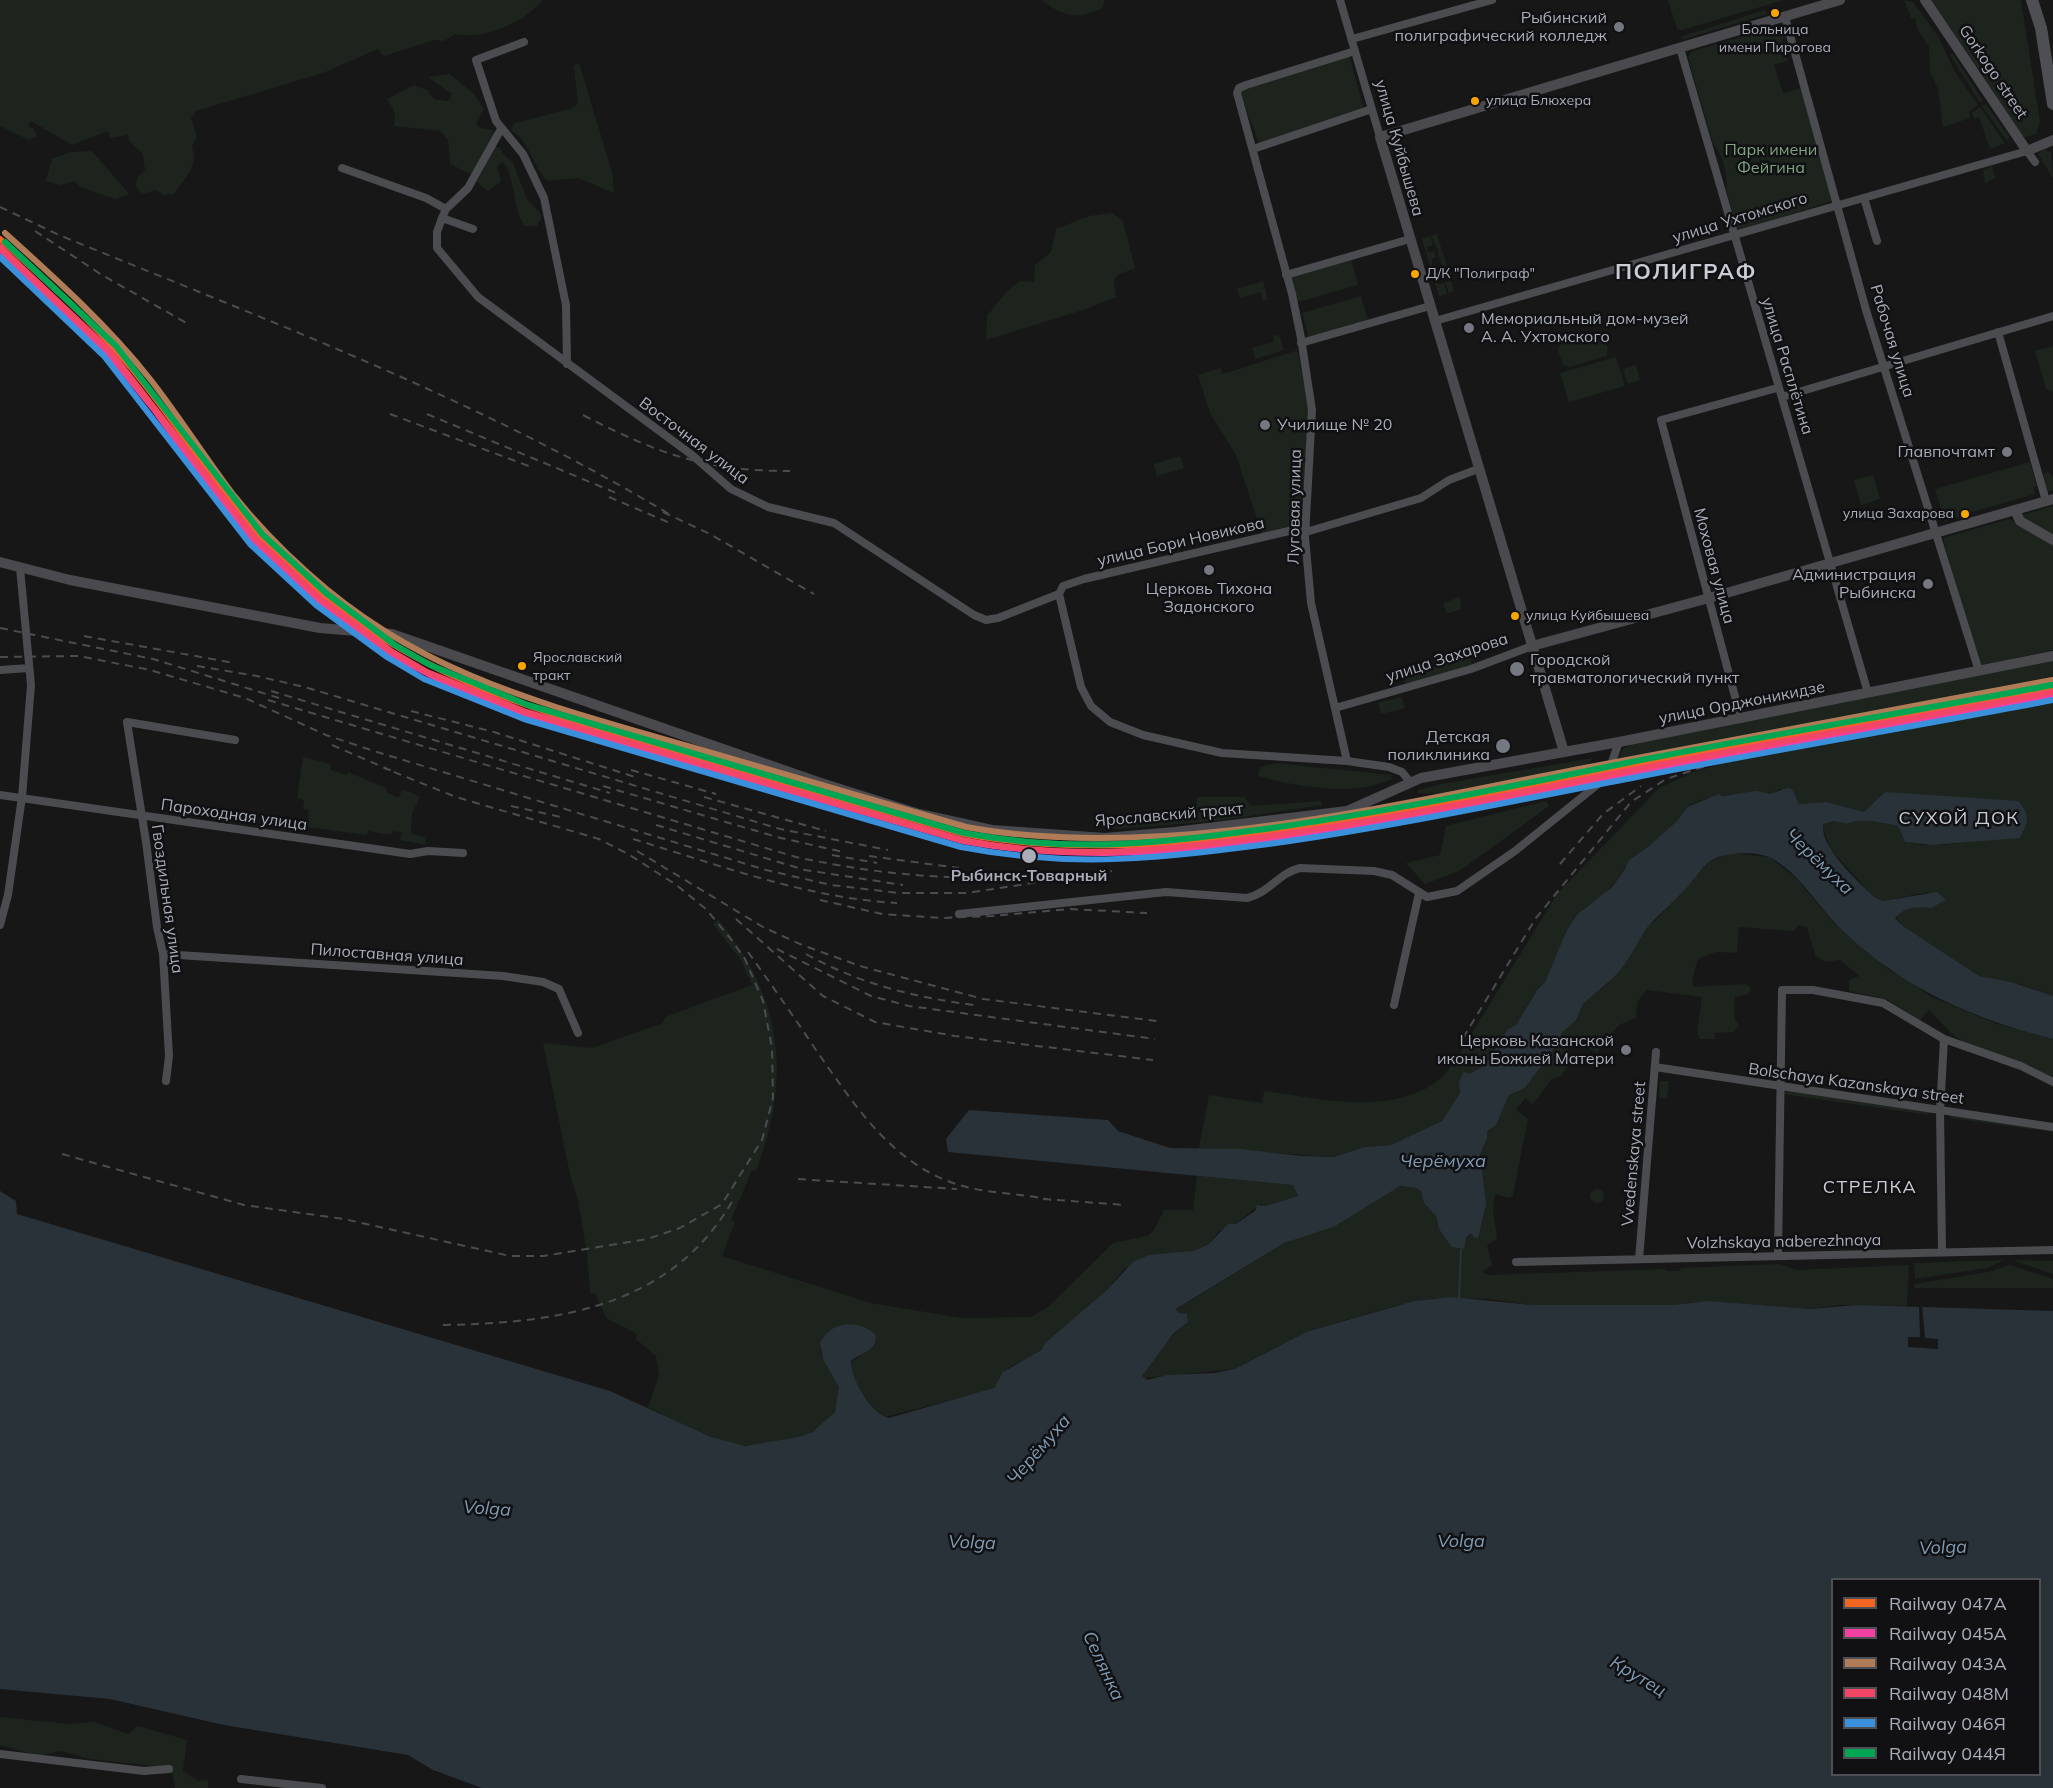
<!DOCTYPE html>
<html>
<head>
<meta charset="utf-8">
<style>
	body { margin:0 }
	#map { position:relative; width:2053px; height:1788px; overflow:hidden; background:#171717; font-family:Mulish,sans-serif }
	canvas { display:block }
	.legend { position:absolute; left:1831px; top:1578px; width:210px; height:198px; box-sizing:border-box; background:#111113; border:2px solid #4d4f55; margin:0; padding:8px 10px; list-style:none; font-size:18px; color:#a8adb8 }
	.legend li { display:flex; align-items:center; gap:12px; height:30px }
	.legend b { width:30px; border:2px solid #4d4f55 }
</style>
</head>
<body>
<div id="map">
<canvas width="2053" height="1788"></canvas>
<ul class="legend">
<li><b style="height:8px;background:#f26522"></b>Railway 047А</li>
<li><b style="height:8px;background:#f240a1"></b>Railway 045А</li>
<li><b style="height:8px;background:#b07c57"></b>Railway 043А</li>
<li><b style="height:8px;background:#f34667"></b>Railway 048М</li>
<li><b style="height:8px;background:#3a90db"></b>Railway 046Я</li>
<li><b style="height:8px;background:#00a651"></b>Railway 044Я</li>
</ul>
</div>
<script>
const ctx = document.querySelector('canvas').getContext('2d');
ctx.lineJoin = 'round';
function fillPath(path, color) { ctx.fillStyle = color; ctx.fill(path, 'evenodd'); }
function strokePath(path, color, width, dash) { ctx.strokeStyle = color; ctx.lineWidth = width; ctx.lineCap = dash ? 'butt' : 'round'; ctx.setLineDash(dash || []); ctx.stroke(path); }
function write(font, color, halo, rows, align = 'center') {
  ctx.font = font + ' Mulish,sans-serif'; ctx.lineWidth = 5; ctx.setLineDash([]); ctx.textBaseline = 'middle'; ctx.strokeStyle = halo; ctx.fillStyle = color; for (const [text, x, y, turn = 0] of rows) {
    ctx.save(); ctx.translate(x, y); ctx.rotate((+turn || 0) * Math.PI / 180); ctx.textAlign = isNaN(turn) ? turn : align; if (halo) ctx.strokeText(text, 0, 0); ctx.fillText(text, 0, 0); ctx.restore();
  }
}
fillPath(new Path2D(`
	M0,0H543C523,23 485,40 455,34L444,41L434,40L384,56L378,49L323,73L196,111L191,118L197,137L192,146C199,166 185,178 174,194L164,195L156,190L142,194L135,185L138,177L145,170L143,154L129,141L128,135L110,138L108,131L72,145L31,121L28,126L34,129L37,136L29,140L0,126Z
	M1042,0H1104L1105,1L1102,8C1078,20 1063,17 1042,0Z
	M1668,0H1784L1682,30L1677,29Z
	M1904,0L1913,2L1938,36L1955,72L1978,105L1969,112L1970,118L1943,127L1938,89L1930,72L1929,47L1918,30L1915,18H1911Z
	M1930,0H2021L2040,122L2036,134L2025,137L2021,135Z
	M1765,10L1767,14L1685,39L1680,37Z
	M1779,26L1784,28L1787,36L1782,40L1788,61L1774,65L1783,93L1802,88L1832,201L1738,231L1726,189C1729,178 1722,152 1713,144L1688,57L1693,51Z
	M1953,54L1983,101L1980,103L1950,55Z
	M1349,55L1364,109L1259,143L1240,94L1241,90Z
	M579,63L612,172L614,193L578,178L547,181C533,167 529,139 510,130L515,123L570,109L578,104L574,66Z
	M450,74L475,95L484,109L476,124L480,128L493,130L495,137L473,175L450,164L448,140L440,131L394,126L395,113L387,99L414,85L427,90L434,99L448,101L452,94L428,77Z
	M1986,104L2009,137L2008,142L1982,106Z
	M1980,107L2004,142L2003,144L1990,149L1979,117L1974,119L1972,113Z
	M495,147H500L503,154L513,163L527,199L540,213L541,219L537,226H525C511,207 517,180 503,162L497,166L501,181L488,191L477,182Z
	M2044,149L2051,152L2053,178L2038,154Z
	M92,151L129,194L115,199L80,187L75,181L60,185L46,181L52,159L71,152Z
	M1992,166L1995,178L1985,183L1983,170Z
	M1112,213L1123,221L1135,268L1116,276L1114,283L1116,297L1086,309L986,340L987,316L1007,291L1020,281L1034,282L1035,265L1051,252L1056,229L1089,216Z
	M1437,234L1454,291L1449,293L1445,282L1449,281L1447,276H1443L1440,256L1438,257V250L1431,236Z
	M1430,236L1433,245L1427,247L1429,253L1434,251L1436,257L1431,259L1433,268L1439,266L1442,277L1437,279L1438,284L1444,283L1447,294L1439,296L1422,239Z
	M1351,260L1358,285L1298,302L1291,277Z
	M1263,281L1268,300L1263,301L1260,292L1240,298L1237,289Z
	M1361,296L1368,321L1309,338L1302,313Z
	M1599,333C1606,338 1610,348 1606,356L1570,367L1563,365L1558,350L1560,344Z
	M1279,335L1284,350L1255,359L1252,348L1274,342L1273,336Z
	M2053,346V392L2046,389L2035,351Z
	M1295,351L1298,353L1309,410L1303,521L1300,525L1262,534L1236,455L1210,413L1198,375L1220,368L1223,374Z
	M1616,357L1625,386L1569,402L1560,373Z
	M1636,365L1640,380L1628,384L1623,369Z
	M1180,456L1184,468L1157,476L1154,464Z
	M2030,462L2037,486L2033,488L2035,494L1969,513L1967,510L1959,512L1960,516L1945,521L1935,489Z
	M2048,471L2053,477V491L2047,492L2042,475Z
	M1873,475L1880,499L1861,505L1854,480Z
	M2053,506V536L2023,520L2021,515Z
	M2009,519L2053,545V650L1982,665L1966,621L1943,538Z
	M1460,597L1461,609L1447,614L1443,603Z
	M1470,657L1472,665L1406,684L1403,676Z
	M2053,659V676L1993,688V691L1616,762L1623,749L1634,743Z
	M1402,697L1405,708L1381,714L1378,703Z
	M2053,699V996L2020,984L1979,976L1903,926L1895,915L1917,906L1928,892L1883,901L1874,897L1830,849L1822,824L1834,821L1847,824C1861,817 1883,823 1898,826L1905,842C1929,848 1954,844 1977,841L1891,793L1885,792L1864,812L1827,802L1799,804L1796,797L1780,789L1770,795C1751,790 1705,795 1687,807C1683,810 1680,818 1676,822C1661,837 1645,849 1628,861C1623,875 1599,902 1585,907L1555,958L1545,982L1536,990L1516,1025L1508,1029L1485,1065L1459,1082L1460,1093L1442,1121L1391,1145L1365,1147L1334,1157L1199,1148L1209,1095L1262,1103L1264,1091C1320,1098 1393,1118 1441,1078C1447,1072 1453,1063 1458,1056L1557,894L1659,788L1694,772L1755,753L1920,726Z
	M303,757L331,764L330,770L347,775L348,772L386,788L387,792L398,798L403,789L420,797L412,813L411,834L426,837L425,845L400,840L402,833L393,831L391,835L368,831L367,835L307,827L309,810L303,809L304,800L297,798Z
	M1593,758L1584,770C1528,782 1474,796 1417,793L1418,790L1441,784Z
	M1276,763L1391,775L1392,779C1351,797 1299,787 1258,776L1260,767Z
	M1197,797H1244L1251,806L1321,801L1322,805L1217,821L1115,829L1113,822L1196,813Z
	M1546,801L1549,806L1461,870L1425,884L1406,863L1440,855L1446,826Z
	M1730,853L1769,857L1796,878L1832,921L1856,943L1892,972L1905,977L1930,996L1997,1024L2053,1039V1079L2029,1065L1971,1046L1953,1035L1929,1010L1920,1020L1886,999L1849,991V980L1859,976L1840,960L1825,962L1815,955L1807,927L1799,925L1793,931L1739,927L1737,953L1716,952L1698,959L1692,980L1694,987L1746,984L1751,988L1749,994L1735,997L1734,1017L1739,1025L1734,1032L1714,1033L1715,1039H1700L1697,1033L1702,997L1647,990L1637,1002L1636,1018L1619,1025L1597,1053L1569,1036L1563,1045L1568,1048L1573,1059L1561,1076L1552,1079L1533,1104L1525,1098L1516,1110L1528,1119L1513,1195L1510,1198L1495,1194L1493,1210L1497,1239L1487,1245L1492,1265L1482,1272L1488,1275L1665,1269L1667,1271H1680L1681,1268L1779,1264L1797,1270L1909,1265L1907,1306L1840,1305L1811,1309L1709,1301L1673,1305H1530L1489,1299L1435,1298L1394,1306L1306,1332L1235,1369L1143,1378C1142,1364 1177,1331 1188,1322L1187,1314L1178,1313L1176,1310L1284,1243L1314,1231L1400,1186L1416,1188L1421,1191L1424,1202L1436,1216L1439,1229L1443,1234L1465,1241L1471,1233L1480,1231L1483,1187L1480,1155L1487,1139L1486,1131L1496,1125L1509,1095L1525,1088L1561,1039V1034L1577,1017L1584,1002L1604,987L1629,959L1648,925L1655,921L1709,862Z
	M718,919C783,998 792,1077 756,1171L752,1170L731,1220L735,1222L722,1256L871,1303L962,1318L1031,1317L1048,1307L1113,1243L1147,1236L1154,1230L1164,1210H1193L1197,1176L1294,1185L1298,1196L1264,1206L1260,1204L1236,1224L1219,1231L1209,1244L1193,1251L1125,1268L1107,1290L1045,1343C1036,1358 1017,1360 1005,1371C998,1377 999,1386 990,1390L885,1417C869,1405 850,1382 851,1362L866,1352L824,1336L820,1351C824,1363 838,1375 839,1387C844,1439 766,1452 728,1443C700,1435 674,1420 648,1407L659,1376L656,1356L636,1339L637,1334L606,1318L595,1293H590L587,1253L578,1200L571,1179L543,1043L592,1048L663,1023L665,1017L752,985L741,960L713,924Z
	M1660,1081H1669L1667,1098H1659Z
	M1788,1091L1928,1112V1115L1783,1094Z
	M1951,1115L2053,1129V1132L1951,1118Z
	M1590 1196a7 7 0 1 1 14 0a7 7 0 1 1-14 0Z
	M2004,1260L1987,1268L1915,1279L1914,1263Z
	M2015,1260L2053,1261V1274L2015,1261Z
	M2010,1265L2053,1279V1288H1914V1284L1988,1272Z
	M0,1717L69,1724L94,1722L128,1734L138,1726L187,1740L183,1771L198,1781L208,1780V1788H175L172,1771L164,1767L90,1759L61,1751L40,1756L0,1745Z`), '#1d241e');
fillPath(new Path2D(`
	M1787,788L1792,789L1799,804L1827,802L1864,812L1885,792L2018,801C2031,815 2028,822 2020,838L1932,845L1905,842L1898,826C1883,823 1861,817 1847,824L1834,821L1823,824C1820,848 1858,881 1874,897L1883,901L1937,892L1946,900L1931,908C1918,906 1903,908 1895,918L1903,926L1979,976L2011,982L2053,996V1039C1973,1019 1903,988 1843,931C1818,908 1801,873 1769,857C1756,851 1724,852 1712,860C1705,864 1699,873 1694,879C1681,895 1664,910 1650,924C1644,930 1635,950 1629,958C1618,976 1600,989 1585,1002C1581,1005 1580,1013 1577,1018C1573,1024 1566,1028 1561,1034V1039L1525,1088L1509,1095L1496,1125L1487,1131V1139L1480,1155L1486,1204L1478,1238H1475L1471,1233L1466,1238L1464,1249L1452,1247L1439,1229L1436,1216L1424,1203L1421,1191L1416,1188L1400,1186L1335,1226L1284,1243L1176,1309L1178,1313L1187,1314L1188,1322L1173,1334L1142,1376L1147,1380L1167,1375L1215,1373L1235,1369L1306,1332L1414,1301L1452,1297L1531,1305H1673L1709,1301L1811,1309L1857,1305L2053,1311V1788H482L433,1770L408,1755L224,1725L110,1699L0,1689V1191L16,1201L17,1214L610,1391L711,1437L745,1446L799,1437L813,1432L835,1412L839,1387L823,1359L820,1343C831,1321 857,1319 875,1334C879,1351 861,1352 851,1361C850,1378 872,1415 889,1418L994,1388L1003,1372L1041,1350L1045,1343L1107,1290L1133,1262L1149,1255L1193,1251L1209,1244L1228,1224H1236L1255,1211L1257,1205L1265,1206L1298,1196L1293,1185L948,1152L946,1139L969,1110L1108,1120L1118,1131L1170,1148L1240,1149L1301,1156L1334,1157L1365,1147L1391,1145L1442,1121L1460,1093L1459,1082L1464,1072L1470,1074L1485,1065L1508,1029L1516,1025L1537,990L1545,982L1567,930L1578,914L1612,887L1625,869L1628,861L1649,846L1677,821L1687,807L1719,794L1722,796L1756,791L1770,794ZM1832,1580H2040V1774H1832Z`), '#2a3239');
fillPath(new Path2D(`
	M1919,1305H1922L1925,1338L1938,1339V1349L1908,1347V1337H1920Z`), '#171717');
strokePath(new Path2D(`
	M1459,1298L1461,1250`), '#2a3239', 2);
strokePath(new Path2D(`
	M1340,0L1380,137
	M1785,17L1866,310L1979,671
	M1352,39L1492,0
	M524,42L476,60L496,121L523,154L544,198L566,305L567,364
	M1680,48L1868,693
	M1253,149L1372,109
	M342,168L426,198L446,209L442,218L473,229
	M1864,198L1877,241
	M446,209L468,188L501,129
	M442,218L437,232V248L478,297L692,455L731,489L768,507L834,523L974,615L986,620L998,618L1059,594
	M1286,275L1410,239
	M1435,321L2027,151L2035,162
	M1998,332L2046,501
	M1301,343L1430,306
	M1782,397L2053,316
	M1306,527L1084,579L1063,586L1059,594L1081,687L1091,706L1110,722L1143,735L1222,753L1347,761L1389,767L1402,772L1410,782
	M1306,532L1421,498L1449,480L1478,469
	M0,670L29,668
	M1335,708L1471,669L1532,646
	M1741,719L1661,420L1777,388
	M1347,761L1311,603L1305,537L1312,410L1301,338L1292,294L1237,93L1239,88L1246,85L1355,51
	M0,795L410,854L428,851L463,853
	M959,914L1166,892L1247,898C1269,893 1279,873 1300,868L1374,871L1392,875L1427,897L1457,891L1515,851L1597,785L1609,770L1619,742
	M0,925L8,895L22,797L31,685L20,568
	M163,954L503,976L543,982L559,989L578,1033
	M1394,1005L1419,893
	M1655,1067L2053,1127
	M166,1081L169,1056L163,954L157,927L146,842L127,722L235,740
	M1942,1251L1940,1111L1944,1039
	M1778,1255L1782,990H1813L1883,1003L1944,1039L2021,1066L2053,1082
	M1639,1259L1656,1052
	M1516,1262L2053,1250
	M0,1754L144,1771L169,1769
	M241,1779L322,1788`), '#4b4c50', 8);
strokePath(new Path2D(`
	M1925,0L2027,151L2053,140
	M2015,510L2020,521L2053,540
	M0,562L70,580L320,628L392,634L818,782L919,814L992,830L1105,838L1175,832L1347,811L1421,778L1619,742L2053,656
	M1532,646L1709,598L2053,499
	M1564,752L1380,137L1840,0`), '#4a4a4e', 10);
strokePath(new Path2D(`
	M2032,0L2041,28L2053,104`), '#4d4f52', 12);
strokePath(new Path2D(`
	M0,207L59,235C266,320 478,399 669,514
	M35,231L102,275L190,325
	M390,414L534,468
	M427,414L621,495
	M583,415C659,454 704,471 790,471
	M609,497L670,523
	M663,512L710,534L814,594
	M0,628L153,659L279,698
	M84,636L234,663
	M0,657L79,656L150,670L245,698L326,735L377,752L766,870L831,885L899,893H967L1112,871
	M197,666L257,676L308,688L780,829L888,850
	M271,691L610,793
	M268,700L796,857C880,875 953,881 1038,876
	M411,711L494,732L635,777
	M332,745L392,771
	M1749,751L1874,729
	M631,770L716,794
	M1621,776L1660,764
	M603,786L777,837L843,852
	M704,797L826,831
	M511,806L561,817
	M656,825L805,870L903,885
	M633,839C719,865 806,898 897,903
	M637,851L763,927L802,945L860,966L983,999L1157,1021
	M832,855L877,863
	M869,856L959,868
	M1560,864L1603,814L1641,786
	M820,900L882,914L942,918L993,916L1070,909L1147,913
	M736,919L823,996L875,1022L955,1036L1153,1060
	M777,949L871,996L909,1006L1155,1039
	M748,952C771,984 794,1017 816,1050C854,1104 890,1162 956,1184C986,1194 1020,1193 1051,1200
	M806,954C860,984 913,997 974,1005
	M1463,1038L1536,918L1631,802L1666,779L1755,750
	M62,1154L244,1205L344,1219L510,1256H544L647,1239L680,1228L722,1204L762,1140L773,1098L772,1048L763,1001L745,959L730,938L706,909L675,884L628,854L599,839L456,797L384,768
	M798,1179L957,1189
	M1043,1199L1125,1205
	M443,1325C557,1323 671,1308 733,1200`), '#4b4c4f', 2, [8, 6]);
strokePath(new Path2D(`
	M0,239C51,285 103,330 145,385C200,455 237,520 305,580C418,681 540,711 681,752C776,779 870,807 964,834C1159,870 1386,814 1579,776C1737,745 1895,717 2053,687`), '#f26522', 6);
strokePath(new Path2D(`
	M0,249L109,354L153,408L223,505L258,546L325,607L398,658L448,684L522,713L963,841C1161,878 1383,822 1578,784C1736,753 1895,725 2053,695`), '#f240a1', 6);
strokePath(new Path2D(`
	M5,233C56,279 107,325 150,379C179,416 204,456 232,493C255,522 281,549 309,574C421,675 544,704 684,745C778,772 872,799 966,827C1160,862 1387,806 1579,769C1736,738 1894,710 2052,680`), '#b07c57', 6);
strokePath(new Path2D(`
	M0,247L110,351L256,539L321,599L391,651L427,672L526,712L962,840C1076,862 1163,850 1277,835C1396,818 1514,794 1632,770C1772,742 1913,719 2053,692`), '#f34667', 6);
strokePath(new Path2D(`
	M0,257L104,356L250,544L316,605L387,657L424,679L524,719L961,847C1075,869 1162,858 1276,843C1395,826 1513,801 1632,778C1772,750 1913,727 2053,700`), '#3a90db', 6);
strokePath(new Path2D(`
	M5,242L116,346L262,534L326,593L395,645L430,665L528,705L964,833C1076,854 1161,843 1272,828C1391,811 1509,787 1626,763C1768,735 1910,712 2052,685`), '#00a651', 6);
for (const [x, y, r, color] of [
	[1775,13,5,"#f7a600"],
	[1619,27,6,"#757880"],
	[1475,101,5,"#f7a600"],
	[1415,274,5,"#f7a600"],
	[1469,328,6,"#757880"],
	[1265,425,6,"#757880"],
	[2007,452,6,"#757880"],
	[1965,514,5,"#f7a600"],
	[1209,570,6,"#757880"],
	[1928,584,6,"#757880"],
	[1515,616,5,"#f7a600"],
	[522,666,5,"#f7a600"],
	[1517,669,8,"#757880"],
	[1503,746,8,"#757880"],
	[1029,856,8,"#a8adb8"],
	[1626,1050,6,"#757880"]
]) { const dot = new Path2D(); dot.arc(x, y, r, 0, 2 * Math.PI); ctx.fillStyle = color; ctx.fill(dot); strokePath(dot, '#111113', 2); }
write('14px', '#a8adb8', '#111113', [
	["Больница",1775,30,"center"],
	["имени Пирогова",1775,48,"center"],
	["улица Блюхера",1486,101],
	["Д/К \"Полиграф\"",1426,274],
	["улица Захарова",1954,514,"right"],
	["улица Куйбышева",1526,616],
	["Ярославский",533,658],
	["тракт",533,676]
], 'left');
write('16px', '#a8adb8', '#111113', [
	["Рыбинский",1607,18],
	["полиграфический колледж",1607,36],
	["Мемориальный дом-музей",1481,319,"left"],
	["А. А. Ухтомского",1481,337,"left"],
	["Училище № 20",1277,425,"left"],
	["Главпочтамт",1995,452],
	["Администрация",1916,575],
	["Рыбинска",1916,593],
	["Церковь Тихона",1209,589,"center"],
	["Задонского",1209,607,"center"],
	["Городской",1530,660,"left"],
	["травматологический пункт",1530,678,"left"],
	["Детская",1490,737],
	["поликлиника",1490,755],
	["Церковь Казанской",1614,1041],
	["иконы Божией Матери",1614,1059]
], 'right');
write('16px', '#a8adb8', '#111113', [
	["Gorkogo street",1993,72,56],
	["улица Куйбышева",1399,148,74],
	["улица Ухтомского",1740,218,-17],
	["Рабочая улица",1892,341,73],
	["улица Расплётина",1787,366,73],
	["Восточная улица",694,441,37],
	["Луговая улица",1295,507,-89],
	["улица Бори Новикова",1181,542,-13],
	["Моховая улица",1714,566,75],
	["улица Захарова",1447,658,-18],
	["улица Орджоникидзе",1742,703,-11],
	["Пароходная улица",234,815,8],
	["Ярославский тракт",1169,815,-5],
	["Гвоздильная улица",167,899,82],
	["Пилоставная улица",387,955,4],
	["Bolschaya Kazanskaya street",1856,1084,8],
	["Vvedenskaya street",1634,1154,-85],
	["Volzhskaya naberezhnaya",1784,1242,-1]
]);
write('16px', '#7fa381', '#111113', [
	["Парк имени",1771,150],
	["Фейгина",1771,168]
]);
write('bold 16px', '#a8adb8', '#111113', [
	["Рыбинск-Товарный",1029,876]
]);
ctx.letterSpacing = '1.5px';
write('18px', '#c9ccd4', '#111113', [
	["СУХОЙ ДОК",1959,819],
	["СТРЕЛКА",1870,1188]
]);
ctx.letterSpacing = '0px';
write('italic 18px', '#7f9bb3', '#111113', [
	["Черёмуха",1819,862,44],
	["Черёмуха",1443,1162],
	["Черёмуха",1039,1450,-49],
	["Volga",487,1509,4],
	["Volga",1461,1542],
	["Volga",972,1543,2],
	["Volga",1943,1548,-2],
	["Селянка",1103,1666,65],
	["Крутец",1638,1677,31]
]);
ctx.letterSpacing = '1.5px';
write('bold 22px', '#c9ccd4', '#111113', [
	["ПОЛИГРАФ",1686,272]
]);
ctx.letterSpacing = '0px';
</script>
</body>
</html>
